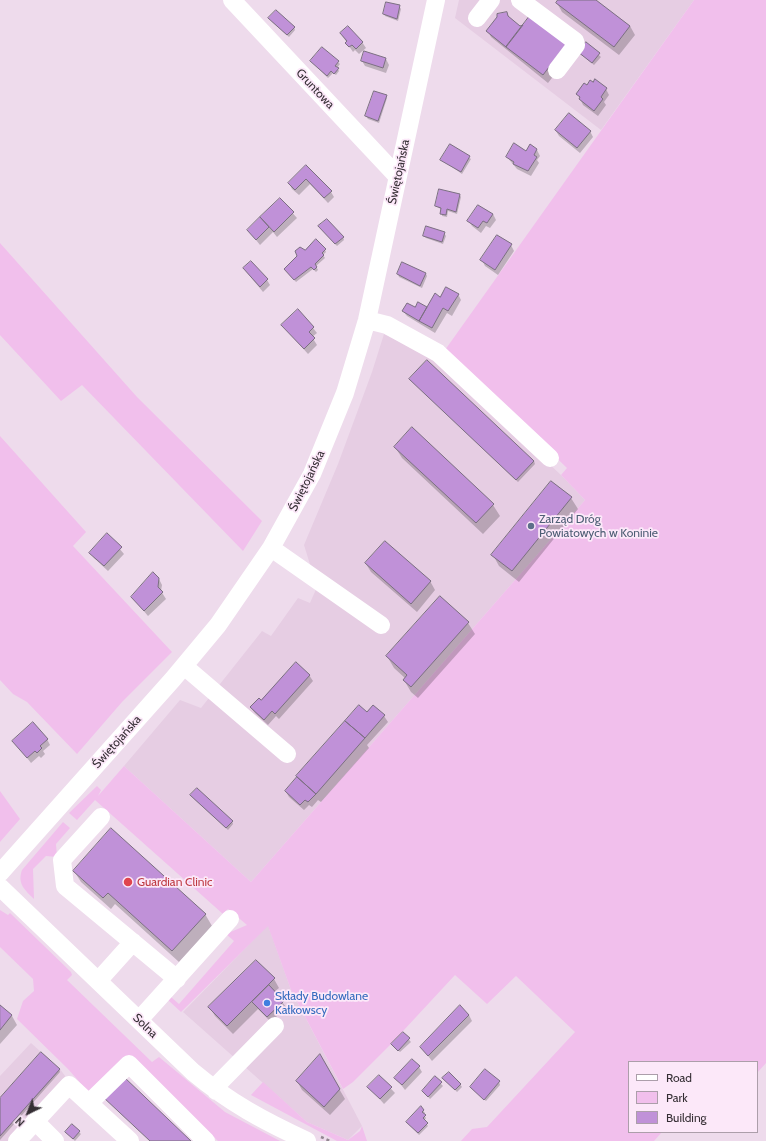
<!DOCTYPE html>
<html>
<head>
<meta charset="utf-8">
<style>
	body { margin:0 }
	#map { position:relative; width:766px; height:1141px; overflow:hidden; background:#eedbec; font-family:Cabin,sans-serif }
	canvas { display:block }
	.legend { position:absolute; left:628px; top:1061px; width:130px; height:72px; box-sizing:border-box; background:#fce8f9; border:1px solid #ac9eaa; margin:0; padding:5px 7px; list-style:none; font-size:12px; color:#352e34 }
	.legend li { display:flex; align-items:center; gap:8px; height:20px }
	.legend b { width:20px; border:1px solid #ac9eaa }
	.north { position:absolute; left:8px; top:1093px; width:40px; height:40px; -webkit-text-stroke:3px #fce8f9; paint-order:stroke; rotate:223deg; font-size:11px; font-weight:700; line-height:16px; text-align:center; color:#352e34 }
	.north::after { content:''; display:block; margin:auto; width:14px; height:18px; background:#352e34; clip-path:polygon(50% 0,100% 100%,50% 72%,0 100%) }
</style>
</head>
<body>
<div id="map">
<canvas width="766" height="1141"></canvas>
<ul class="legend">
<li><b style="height:5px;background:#fff"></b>Road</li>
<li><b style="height:11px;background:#f1bfec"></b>Park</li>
<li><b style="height:11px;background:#c091d8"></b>Building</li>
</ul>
<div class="north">N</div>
</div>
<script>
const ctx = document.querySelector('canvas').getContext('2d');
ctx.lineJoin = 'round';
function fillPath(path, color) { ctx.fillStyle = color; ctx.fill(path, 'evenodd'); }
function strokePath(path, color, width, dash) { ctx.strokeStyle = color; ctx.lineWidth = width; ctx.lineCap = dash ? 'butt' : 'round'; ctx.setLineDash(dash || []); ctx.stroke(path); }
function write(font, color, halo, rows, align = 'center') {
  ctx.font = font + ' Cabin,sans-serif'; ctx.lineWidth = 3.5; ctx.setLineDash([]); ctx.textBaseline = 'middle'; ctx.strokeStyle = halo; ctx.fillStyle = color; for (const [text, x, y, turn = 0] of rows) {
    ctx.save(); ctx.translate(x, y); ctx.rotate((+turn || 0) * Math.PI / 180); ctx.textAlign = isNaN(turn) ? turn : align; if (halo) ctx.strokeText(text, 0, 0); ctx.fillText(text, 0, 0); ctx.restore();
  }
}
fillPath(new Path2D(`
	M459,0H694L601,130L455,18Z
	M384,334L439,361L561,475L585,500L251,882L124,766L180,700L201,708L262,631L271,636L298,598L310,603L317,587L304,545L338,464L372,372Z
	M268,925L291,990L362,1126L348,1140L307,1122L183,1012Z
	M31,1043L60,1069L68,1080L12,1141H0V1076Z`), '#e6cde3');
fillPath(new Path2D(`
	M694,0H766V1063L757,1073V1062H629V1132H662L654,1141H461L472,1129L487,1127L575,1032L516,976L487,1004L455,975L391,1044L353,1082L343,1089L291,990L268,926L181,1012L168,1000L171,997L179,1004L234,941L226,934L247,925L228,909L223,914L95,800L77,820L69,813L97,786L101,790L98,796L124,766L251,882L585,500L561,475L567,468L445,350Z
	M0,243L137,397L262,521L243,551L82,385L61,401L0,335Z
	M0,436L86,532L73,546L172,652L122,702L77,754L27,702L13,694L0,680Z
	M0,791L20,819L0,842Z
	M63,822L70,828L56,844L57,857L46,856L33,869L34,899C25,890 17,884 22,870Z
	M0,910L8,915L10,913L71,972L72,975L67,980L152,1062L159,1057L225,1112L280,1141H218L130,1057L92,1096L68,1069L17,1019L23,1001L34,991L33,979L0,947Z
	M263,1082L307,1122L348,1140L360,1131L362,1126L367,1141H337L251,1095Z`), '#f1bfec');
fillPath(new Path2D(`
	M559,0H595L630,26L635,35L619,55L562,12L557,3Z
	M399,6L401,9L398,21L385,16L384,14Z
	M507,13L510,19L520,27L573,51L548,83L491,37L488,31Z
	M271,21L294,27L295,30L289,37Z
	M341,34L362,42L366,48L359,54L355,50L353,52Z
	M586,44L601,57L594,65L579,52Z
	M322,48L340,64L337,68L339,71L336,75L333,73L328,78L311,61Z
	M386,59L389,65L386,73L365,66L362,61Z
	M606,89L609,95L604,102L606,105L598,116L583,105L578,94Z
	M386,96L387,98L379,123L368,119L366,116Z
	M556,131H590L593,137L580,153L559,136Z
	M451,145L471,159L462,174L442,160Z
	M530,146L537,150L540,156L537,160L539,163L531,176L517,169L507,157L526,152Z
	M306,166L331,192L334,197L328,203L310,184L299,195L292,189L289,183Z
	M460,195L461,197L457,214L448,211L447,217L442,216V210L436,206Z
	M280,199L297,218L277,237L273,232L260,245L248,230Z
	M485,209L493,214L496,220L490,228L486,226L481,233L472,226L469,221Z
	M321,229L343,237L344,240L337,246Z
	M444,233L446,236L443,244L426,238L424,236Z
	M511,245L514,251L498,275L485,266L482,260Z
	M325,250L326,252L323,255L325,258L316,266L318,270L316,272L313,269L296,282L285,269L305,251Z
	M403,263L426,274L427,276L422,288L399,277L398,274Z
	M244,269L267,280L270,285L263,292Z
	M458,294L461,300L452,316L447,313L435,333L407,316L403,311L427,308L441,298Z
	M282,325L313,328L317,333L312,337L317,345L308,354Z
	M410,379L534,461L535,464L518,482Z
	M395,447L493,505L500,516L483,534L402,458Z
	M571,498L578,509L519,582L499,566L493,555Z
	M108,535L124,554L108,571L94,558L91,553Z
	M366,564L430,581L435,590L417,612L371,572Z
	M159,579L162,585L161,591L166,599L148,616L132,597Z
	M440,597L468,623L475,634L418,698L411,692L404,680L406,679L394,668L387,656Z
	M309,675L313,681L279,719L276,716L268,725L255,713L251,708Z
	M373,706L384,716L388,722L367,745L369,748L321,802L318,800L312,807L309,805L304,810L289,797L286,792L298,778L297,776Z
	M47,739L50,745L43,751L45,754L41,758L39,756L31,763L14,741Z
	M193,798L232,821L233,824L228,830Z
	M74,871L205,914L212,926L179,962L115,904L111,909L81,882Z
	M274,979L279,988L274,992L286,1007L271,1022L258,1009L233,1034L215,1016L210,1008Z
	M0,1006L12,1016L17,1025L0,1044Z
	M469,1015L472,1021L432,1061L421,1047Z
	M403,1033L411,1042L400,1052L394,1046Z
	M320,1056L345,1099L330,1115L302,1090L297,1081Z
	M419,1067L422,1072L405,1090L396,1078Z
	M59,1069L60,1072L0,1140V1100Z
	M379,1076L395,1093L384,1104L369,1087Z
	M435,1078L443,1086L430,1099L423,1091Z
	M444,1078L460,1084L462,1087L457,1092Z
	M499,1082L500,1085L486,1101L471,1088Z
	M421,1108L425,1113L424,1115L426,1118L424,1121L428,1126L419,1135L407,1122Z
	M72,1125L81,1134L75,1141L66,1132Z`), '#0003');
const building = new Path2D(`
	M558,0H596L630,26L614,47L556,3Z
	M386,2L400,5L397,19L383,14Z
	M276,10L295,27L287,35L268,18Z
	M507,12L508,16L520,26L523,25L506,47L486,31L497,17V14Z
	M532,13L568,42L543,75L506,47Z
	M348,26L363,42L356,49L352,45L349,47L345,43L347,41L340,33Z
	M586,42L600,53L592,63L578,52Z
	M322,47L339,61L335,66L339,68L334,74L331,71L327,76L310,61Z
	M364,51L386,58L383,68L361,61Z
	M595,79L607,88L601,97L603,99L594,111L579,99L580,97L576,94L584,83L587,85L590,80L593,82Z
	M374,91L387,95L378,121L365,116Z
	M569,113L591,131L577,148L555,130Z
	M514,143L526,151L530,144L537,149L534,155L537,157L528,171L513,164L514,162L506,157Z
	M450,144L470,156L461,172L440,160Z
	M306,165L332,191L324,198L306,179L295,190L288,183Z
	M439,189L460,194L456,212L447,209L446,215L440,214L441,208L435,206Z
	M280,198L294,212L274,232L260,217Z
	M478,205L493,214L487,223L483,221L478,228L467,221Z
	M260,217L269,227L256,240L247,230Z
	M327,219L344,237L335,244L318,226Z
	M426,226L445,232L442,242L423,236Z
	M497,235L512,244L495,270L480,260Z
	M316,239L326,249L322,253L324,255L315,264L317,267L314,270L311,267L294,280L284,269L297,256L295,251L300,247L305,250Z
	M251,261L268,279L260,287L243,268Z
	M402,262L426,273L420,286L397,274Z
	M446,287L459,294L448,311L443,308L432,328L419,321L435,293L440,297Z
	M418,302L427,307L419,321L402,311L407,303L415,307Z
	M298,309L314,327L309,332L315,338L304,349L281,325Z
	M427,360L534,461L516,480L409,379Z
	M412,427L494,504L476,523L394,447Z
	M551,481L572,497L512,571L491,555Z
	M107,533L122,547L104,566L89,553Z
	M385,541L431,581L411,604L365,563Z
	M153,572L159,578L158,587L163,592L144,611L131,597Z
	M440,596L469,622L411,687L403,680L407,675L386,656Z
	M296,662L310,675L275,714L272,711L264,720L250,707L259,698L261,700Z
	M359,705L367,712L373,705L385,715L365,738L345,721Z
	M345,721L365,738L316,794L296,776Z
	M33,722L48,739L40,746L42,748L37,753L35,751L27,758L12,741Z
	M297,777L316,794L308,802L305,800L300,805L285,791Z
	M197,788L233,821L226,828L190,795Z
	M111,828L206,914L172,951L108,893L103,898L73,871Z
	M256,960L275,978L227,1026L208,1007Z
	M269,985L284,1001L267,1017L252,1002Z
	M0,1005L12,1015L0,1030Z
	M460,1005L469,1015L428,1056L420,1047Z
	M403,1032L410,1038L398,1051L391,1044Z
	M41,1052L60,1069L0,1136V1098Z
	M320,1054L340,1089L324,1107L296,1081Z
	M412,1059L420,1066L402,1085L394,1078Z
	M485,1069L500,1081L484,1100L470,1087Z
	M449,1072L461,1084L455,1090L442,1078Z
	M379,1075L392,1087L380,1099L367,1087Z
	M123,1076L191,1141H150L103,1097Z
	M435,1076L442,1082L428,1097L422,1091Z
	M421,1106L424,1110L422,1112L426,1115L423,1118L428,1123L418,1133L406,1122Z
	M72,1124L80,1131L73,1139L65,1132Z`);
fillPath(building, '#c091d8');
strokePath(building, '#7b6f81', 1);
strokePath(new Path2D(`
	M321,1137L330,1141`), '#938691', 2.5, [3, 3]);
strokePath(new Path2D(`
	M232,0L398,177
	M520,0L575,41L576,45L557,70
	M477,18L491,0
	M367,320L387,325L438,353L550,458
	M271,548L381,625
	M184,666L287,754
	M101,817L62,860L65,886L177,979
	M0,873L173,679L218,625L271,548L312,474L345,393L367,320L436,0
	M0,887L193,1072C230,1103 264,1121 307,1141
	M98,981L133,942
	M139,1020L230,919
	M216,1091L220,1082L275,1026
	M89,1103L129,1064L206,1141
	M35,1121L55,1141
	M17,1141L69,1085L130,1141`), '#fff', 18);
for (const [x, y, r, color] of [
	[531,526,4,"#5c6f8a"],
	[128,882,5,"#e0444e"],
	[267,1003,4,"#3f7fe0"]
]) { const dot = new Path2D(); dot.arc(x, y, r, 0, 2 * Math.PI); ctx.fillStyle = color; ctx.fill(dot); strokePath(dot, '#fce8f9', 1.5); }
write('12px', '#352e34', '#fce8f9', [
	["Gruntowa",315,89,47],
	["Świętojańska",399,172,-78],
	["Świętojańska",307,481,-64],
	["Świętojańska",117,742,-48],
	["Solna",145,1026,44]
]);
write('12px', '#4e5e75', '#fce8f9', [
	["Zarząd Dróg",539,519],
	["Powiatowych w Koninie",539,533]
], 'left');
write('12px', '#be3a42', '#fce8f9', [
	["Guardian Clinic",137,882]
], 'left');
write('12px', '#366cbe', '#fce8f9', [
	["Składy Budowlane",275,996],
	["Kałkowscy",275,1010]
], 'left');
</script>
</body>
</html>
